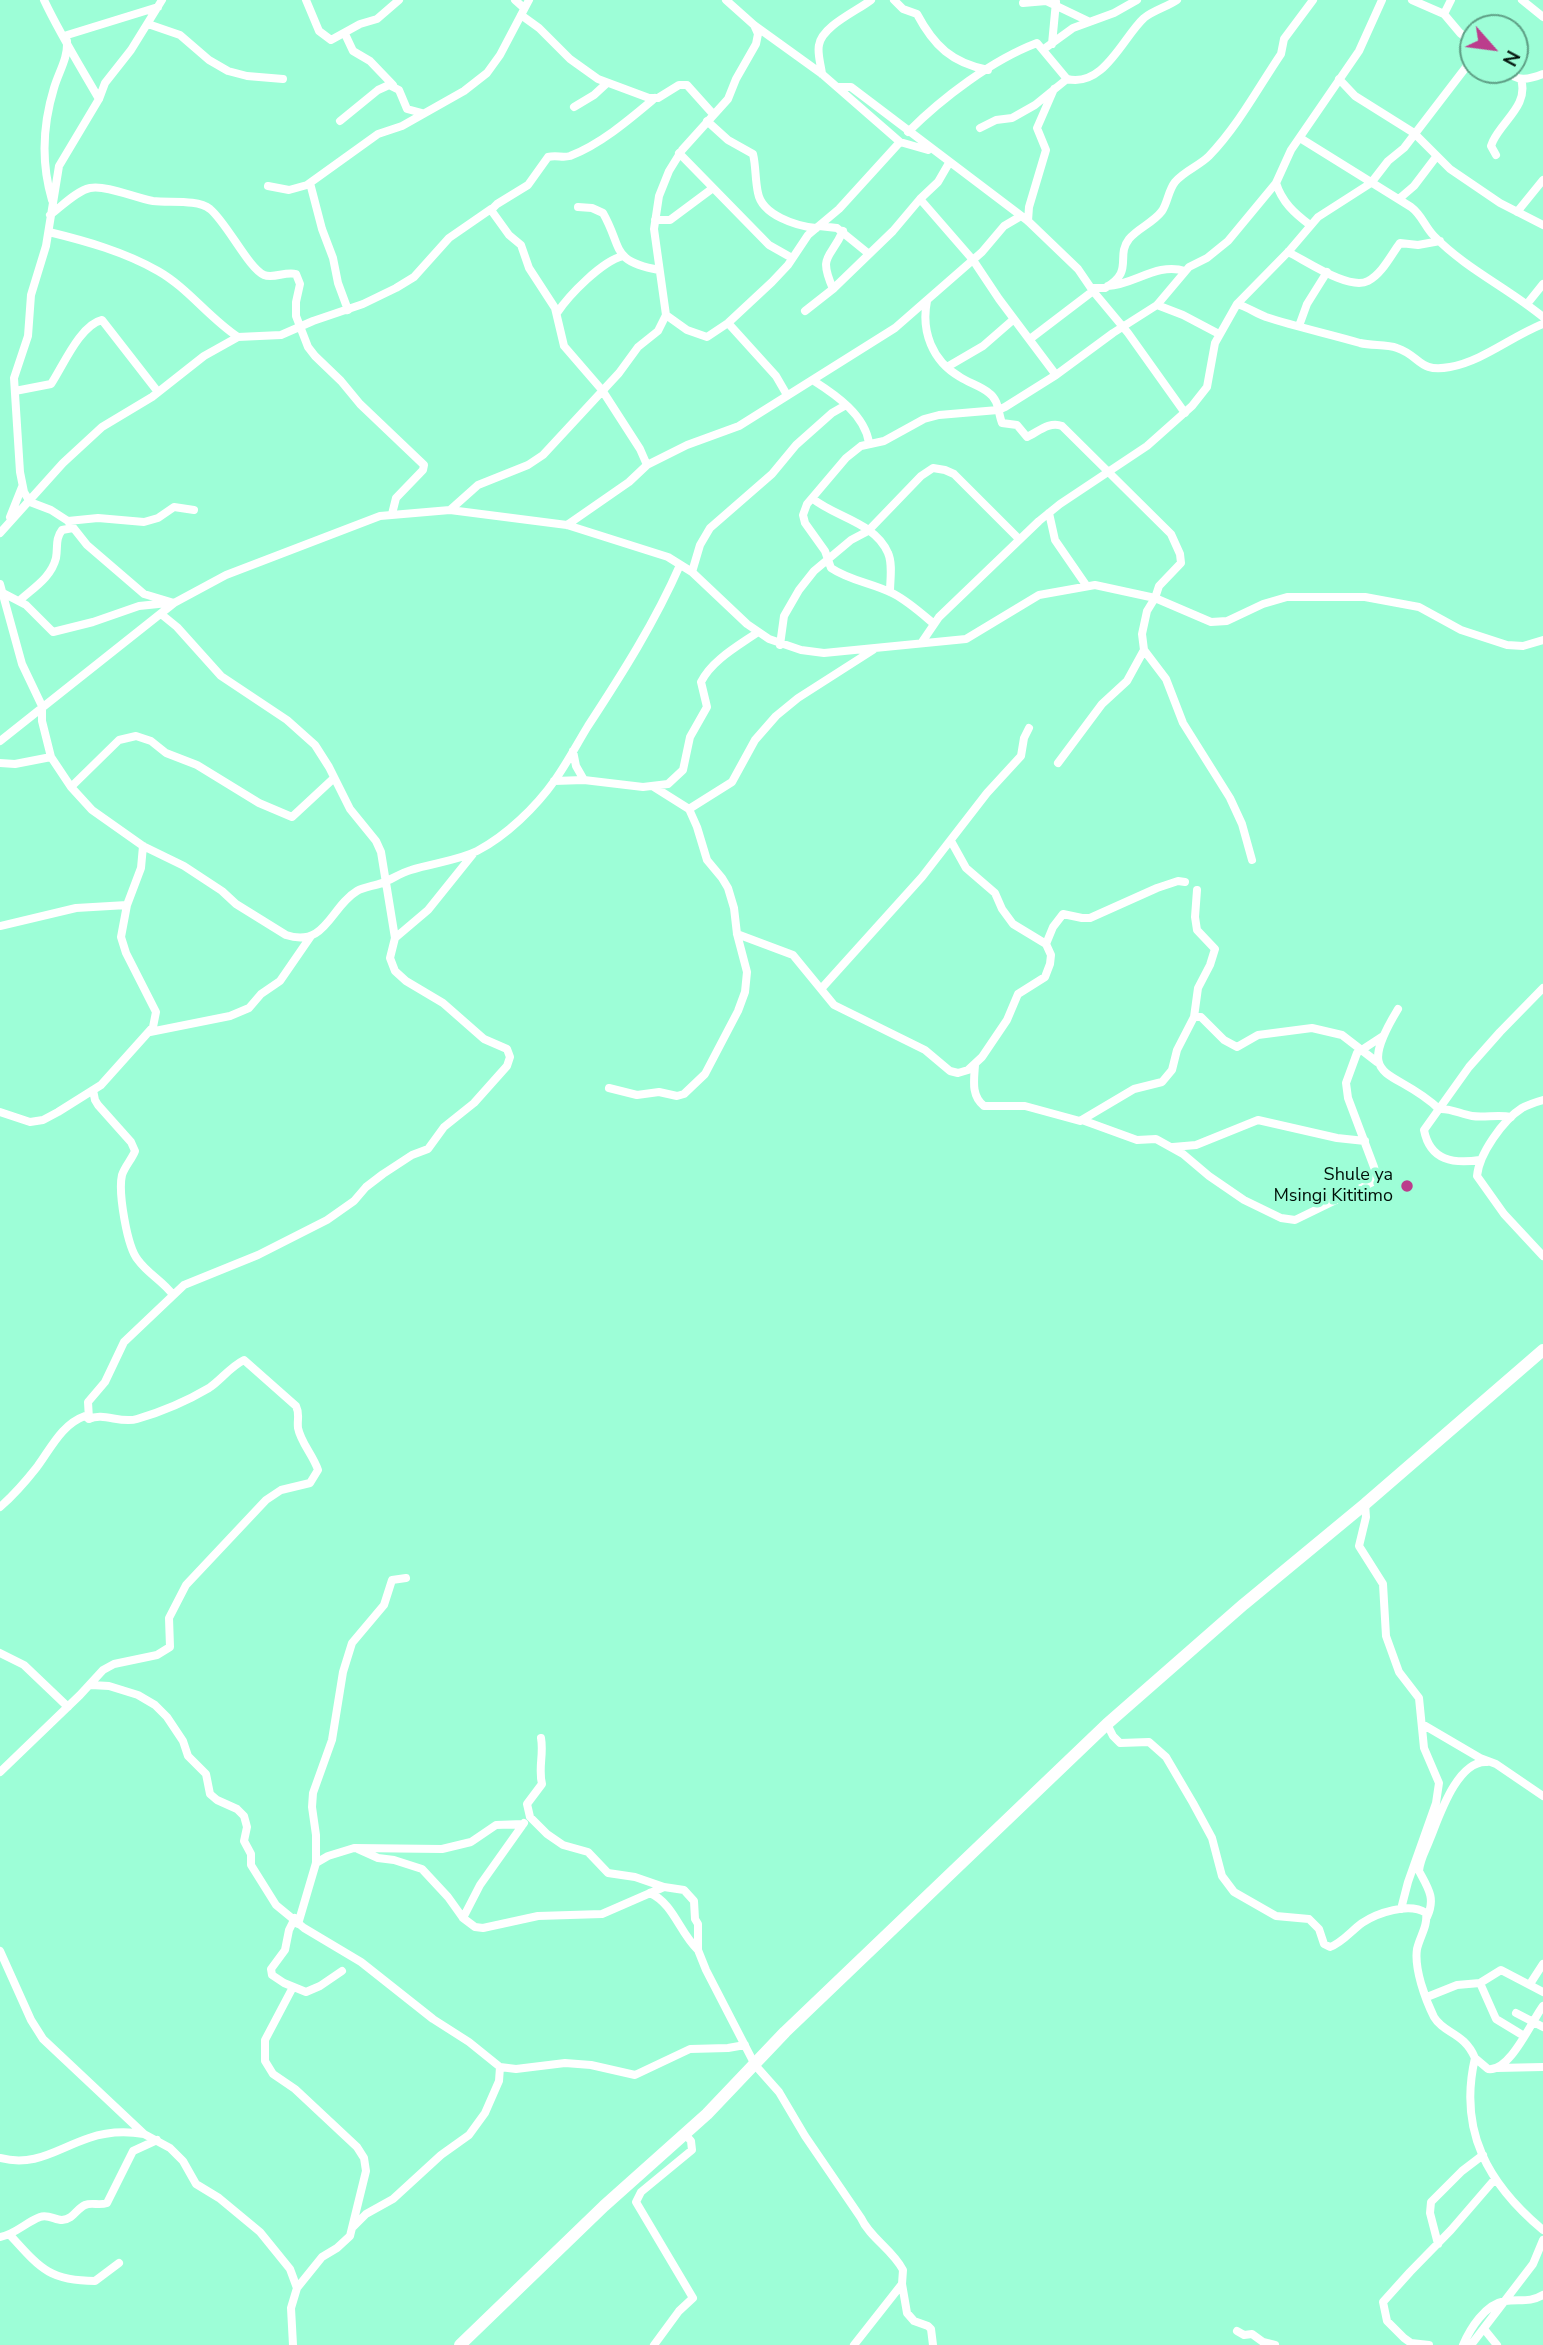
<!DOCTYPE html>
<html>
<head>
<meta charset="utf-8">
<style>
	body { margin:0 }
	#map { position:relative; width:1543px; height:2345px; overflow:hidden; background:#9dfed7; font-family:"Nunito Sans",sans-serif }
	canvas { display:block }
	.north { position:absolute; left:1459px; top:14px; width:70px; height:70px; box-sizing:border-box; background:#9dfed7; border:2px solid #5e9f85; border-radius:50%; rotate:118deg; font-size:19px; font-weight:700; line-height:28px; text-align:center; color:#001009 }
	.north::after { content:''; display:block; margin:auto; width:24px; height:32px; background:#bb3d8c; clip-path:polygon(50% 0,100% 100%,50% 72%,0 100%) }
</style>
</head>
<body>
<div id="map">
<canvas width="1543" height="2345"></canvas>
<div class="north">N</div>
</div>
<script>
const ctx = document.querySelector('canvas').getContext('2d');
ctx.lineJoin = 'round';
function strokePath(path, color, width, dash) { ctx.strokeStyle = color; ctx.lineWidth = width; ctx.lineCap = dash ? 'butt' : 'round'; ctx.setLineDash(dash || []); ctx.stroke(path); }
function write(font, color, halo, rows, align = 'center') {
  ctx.font = font + ' "Nunito Sans",sans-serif'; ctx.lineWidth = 7; ctx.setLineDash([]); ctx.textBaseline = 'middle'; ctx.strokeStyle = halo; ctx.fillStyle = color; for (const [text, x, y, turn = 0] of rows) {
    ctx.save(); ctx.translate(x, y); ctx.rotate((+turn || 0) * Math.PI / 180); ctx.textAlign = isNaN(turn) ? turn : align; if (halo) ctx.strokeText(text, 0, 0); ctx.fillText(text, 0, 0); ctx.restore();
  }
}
strokePath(new Path2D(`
	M44,0C60,34 80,66 99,99
	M162,0L131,50L105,83L99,99L59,166L46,246L31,295L28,336L14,378L20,472L24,492L30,502L51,510L68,521L87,545L144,594L174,603
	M306,0L319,31L331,40L360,24L377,19L399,0
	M515,0L524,8
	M726,0L754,25L822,74L900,142L928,150
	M894,0L903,9L917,14C934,46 952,63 988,70
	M1412,0L1444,14L1460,33L1473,43
	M1522,0L1543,17
	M1023,3L1046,1L1088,21
	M1444,14L1451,0
	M521,15L539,28L570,59L598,79L649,98H658L679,85H687L713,114
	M148,24L180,35L209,60L228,71L247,76L283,79
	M754,25L758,34L756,44L736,79L728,99L682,150L669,171L659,196L654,229L666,315L687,330L707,337L728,323L772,282L788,265L808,235L839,209L900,142
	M345,34L353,51L370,61L393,85
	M64,36L158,7
	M1052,44L1056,2
	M1044,49L1073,28L1114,13L1137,0
	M1505,70C1517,82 1528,80 1543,74
	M822,74C821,65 817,53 819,45C822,26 857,11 871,0
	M1339,79L1355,96L1414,133L1450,169L1500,203L1543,225
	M838,87H851L1028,221L1078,269L1093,291L1128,333L1185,413
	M574,107L594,95L607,83
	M340,121L378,90L389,85L399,90L407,109L422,113
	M707,121L728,140L753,154C756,166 755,180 758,193C762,215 796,226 816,228
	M980,128L996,120L1012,118L1035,105L1067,79
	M908,132C942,98 992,60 1037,43L1067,79C1104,88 1123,37 1144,18C1154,10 1167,7 1177,0
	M1300,138L1411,207C1422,215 1425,227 1434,236C1466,269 1508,288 1543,317
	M679,153L769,245L792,258
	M1496,155L1491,146L1493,141C1503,120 1529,105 1521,79
	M310,183L322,229L333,258L338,283L348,310
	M1276,183C1282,202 1294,213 1310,225
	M268,186L289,190L307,185L378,134L402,126L464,91L487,73L500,55L529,0
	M1400,198L1414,186L1436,157
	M920,199L973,260L999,299L1056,375
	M52,200C41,163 43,124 54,88C59,71 68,59 67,41
	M578,207L592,208L603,213C623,248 610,261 659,270
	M1517,212L1543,180
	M50,215C61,207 76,191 90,188C107,185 135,198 153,201C170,203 197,199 210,209C227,223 249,269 264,275C274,279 285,271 296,274L300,284L296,302V316L308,347L315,356L341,381L360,404L424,465L423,470L396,498L392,514
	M655,220H670L713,188
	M1028,221L1029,207L1046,150L1037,128L1054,89
	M819,226L837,228L869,254
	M49,232C86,241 125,252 158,271C188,288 209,318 238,337
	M1288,252C1305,260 1349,291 1368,281C1382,274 1391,255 1400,243L1418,245L1440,241
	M1108,286C1134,285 1157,262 1185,271
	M1091,288H1105C1135,271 1115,257 1129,239C1138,228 1153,223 1162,211C1168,202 1168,191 1175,182C1184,171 1199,166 1209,156C1238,126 1258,88 1281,54L1284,39L1313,0
	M833,289C818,254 830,260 843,231
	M927,301C921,331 932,361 960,377C969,383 981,386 989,393C999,400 998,413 1002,423L1017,425L1027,437C1038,432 1049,421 1062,426L1171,534L1180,554L1181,563L1159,586L1155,598L1147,611L1142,634L1144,650L1166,679L1183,723L1230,798L1242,824L1252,860
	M1237,304C1247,307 1256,313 1266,317C1297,327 1329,334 1360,343C1372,346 1386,344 1397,348C1421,356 1418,373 1450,367C1483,361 1512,336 1543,324
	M1527,304L1543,284
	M1157,305L1183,315L1219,334
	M805,311L833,289L893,231L920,199L938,182L949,163
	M557,313C569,295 602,261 623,256
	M728,323L776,376L787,395
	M1299,326L1307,304L1327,272
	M1030,339L1093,291
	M947,367L983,346L1014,319
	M814,381C836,395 865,415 869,443
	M15,391L51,384C63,366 80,325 102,320L158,392
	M647,465L640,449L602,390L564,346L555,308L529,268L521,245L509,235L491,210L497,204L528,185L548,157C556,155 563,158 570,156C601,144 630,119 655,98
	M812,498C834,517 875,522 888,553C893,564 890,580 890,592
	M450,510L478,485L528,465L543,455L619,373L638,347L658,331L666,315
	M1049,513L1055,540L1086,585
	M10,517L22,487
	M68,521L98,518L144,522L158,518L174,507L194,510
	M567,525L629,482L647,465L687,445L739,426L895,328L982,252L1004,226L1021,216
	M0,533L63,463L102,427L152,397L204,356L238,337L281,335L313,321L363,304L396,288L414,277L449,238L491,209
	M692,572L700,545L710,528L772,474L796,445L832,413L846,405
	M0,584L22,664L42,706V721L51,757L71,787L92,810L143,846L184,866L222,891L236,904L286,935C326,948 330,907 357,891C364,887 374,886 382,883C392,879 401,873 411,870C432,863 457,861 477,851C506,836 536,807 555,780C567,763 577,744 588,726C622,674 655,622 680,565
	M3,593L26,605L53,632L93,622L139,606L168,603
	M19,601C33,588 51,578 56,558C58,547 55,539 62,530L73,528
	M161,614L177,627L221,676L287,720L315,745L329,767L350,809L376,841L381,852L395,938
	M934,624C921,613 909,602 894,594C873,583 850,581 831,568L825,551L805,523L803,515L807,504L846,458L861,446L884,441L924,419L939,415L998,410L1005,407L1056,375L1113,333L1157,305L1189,267L1207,258L1228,241L1276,183L1291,150L1359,51L1382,0
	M922,642L939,617L1039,521L1060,504L1147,446L1192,406L1207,387L1215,343L1237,304L1289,251L1318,217L1371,183L1388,161L1404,148L1473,58
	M780,645L784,616L799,590L814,571L851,540L868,531L921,476L933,468L945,470L954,474L1019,539
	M0,741L174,603L226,575L380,516L450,510L567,525L668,557L692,572L747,624L769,639L801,650L824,653L966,639L1039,595L1095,585L1155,598L1211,622L1227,621L1263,604L1287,597H1365L1419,607L1461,630L1507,645L1523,646L1543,640
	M573,751L576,766L584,780
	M0,763L15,764L51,757
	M1058,763L1102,704L1127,681L1144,650
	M554,781L584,780L643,787L668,784L683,770L690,737L707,707L701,682C712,660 738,646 758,632
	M71,787L119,740L136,736L151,741L166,753L197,765L259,803L292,817L334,778
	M689,809L732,782L755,740L776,716L798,698L873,650
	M0,926L76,908L127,905
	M737,934L793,955L834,1005L925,1050L950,1071L958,1073L968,1070L982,1057L1007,1020L1018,994L1045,977L1050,964L1051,955L1046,944L1013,924L1002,909L995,893L966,868L951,841
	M1046,944L1053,927L1063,914L1082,918H1090L1157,888L1178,881L1185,882
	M821,989L922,877L987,793L1021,756L1024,738L1029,728
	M1398,1009C1352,1085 1394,1066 1439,1109C1451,1108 1460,1114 1472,1116C1485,1118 1498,1114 1511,1117
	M1194,1017H1201L1224,1040L1237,1047L1258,1035L1312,1028L1342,1035L1377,1062
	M150,1032L230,1016L249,1008L261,994L280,981L311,936
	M975,1065C974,1080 971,1096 984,1106H1025L1080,1121L1134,1089L1162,1082L1172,1070L1177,1050L1194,1017L1198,988L1210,965L1215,949L1197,930L1195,917L1197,890
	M609,1088L637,1095L659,1092L677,1096L684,1094L705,1074L738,1011L745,992L747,972L737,934L734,908L728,888L722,878L707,860L697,827L689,809L654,787
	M93,1090L95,1100L98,1105L131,1142L135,1151C132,1159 125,1166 122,1175C118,1192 127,1247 138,1260C148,1274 163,1281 173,1295
	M1543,1100C1536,1102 1529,1104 1522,1108C1503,1120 1479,1154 1477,1176L1504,1214L1543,1256
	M0,1112L30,1122L43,1120L58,1112L101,1085L153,1027L156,1012L126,953L121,937L127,905L141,868L143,846
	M1082,1120L1137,1140L1156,1139L1183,1154L1209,1176L1244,1200L1281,1218L1295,1220L1373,1182L1376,1175L1374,1167L1348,1098L1346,1083L1357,1053L1383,1036
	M1173,1147L1196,1145L1258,1120L1337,1138L1365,1141
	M1480,1160C1454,1164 1430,1161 1424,1130L1469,1067L1500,1032L1543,988
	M89,1419L88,1402L105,1382L124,1342L184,1285L258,1255L327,1220L354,1201L366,1187L383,1174L412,1155L428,1149L444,1127L474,1103L507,1066L510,1057L507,1049L484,1039L443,1003L406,981L395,971L390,958L395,938L428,910L473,854
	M1365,1504L1366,1517L1359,1546L1383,1584L1386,1636L1399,1672L1419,1698L1424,1748L1439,1783L1436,1803L1408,1882L1401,1909
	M0,1507C14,1495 26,1481 37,1467C51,1448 62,1424 85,1416L89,1419C103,1412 121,1424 137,1419C161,1412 187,1401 209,1388C221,1380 230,1367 244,1360L296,1406C300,1414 297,1419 298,1428C301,1443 313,1455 318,1470L310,1483L281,1490L266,1500L186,1585L169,1618L170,1647L157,1655L114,1664L103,1670L80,1695L0,1772
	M0,1653L24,1665L68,1707
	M91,1685L109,1686L138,1695L155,1705L167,1717L183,1741L188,1756L206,1774L210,1794L217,1800L237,1809L244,1816L247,1827L244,1841L251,1854V1865L276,1905L304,1928L361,1962L433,2019L469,2042L500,2067L516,2069L565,2063L591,2065L635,2075L690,2049L728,2048L745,2045
	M1107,1724L1113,1736L1120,1743L1149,1742L1166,1757L1193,1803L1212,1838L1222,1876L1234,1892L1276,1916L1309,1919L1319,1929L1324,1944L1330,1947C1342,1943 1351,1931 1362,1923C1377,1913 1409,1902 1426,1913C1428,1926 1420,1936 1417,1949C1414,1968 1425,1999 1434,2017C1444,2034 1464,2032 1475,2058C1458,2131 1488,2184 1543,2230
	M1422,1724L1480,1758L1496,1764L1543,1796
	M541,1738C544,1754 538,1768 542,1784L527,1804L530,1817L547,1834L563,1845L588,1852L608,1873L635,1877L664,1887
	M358,1849L378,1858L394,1860L422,1869L448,1897L463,1918L475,1927L483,1928L538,1916L602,1914L664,1887L684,1890L694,1901L695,1919L698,1924V1950L706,1970L755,2065L779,2092L805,2136L861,2218C870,2238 892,2249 903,2270L902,2284L854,2345
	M316,1863L328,1856L354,1848L442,1849L471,1842L496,1825L523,1824
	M650,1893C674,1904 679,1932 698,1950
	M1427,1917C1436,1898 1428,1888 1419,1871C1420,1859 1426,1850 1430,1839C1439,1817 1457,1760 1487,1762
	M295,1918L289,1930L285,1950L271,1969L272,1975L284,1983L306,1992L320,1986L342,1971
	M463,1918L480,1885L524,1823
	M298,1924L316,1863V1835L312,1807L313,1793L332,1740L343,1672L352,1643L384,1605L392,1580L406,1578
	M0,1951L31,2020L43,2039L144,2134L170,2148L183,2161L196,2184L219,2198L260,2232L290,2269L297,2288
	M1480,1983L1496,2019L1524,2036
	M1530,1984L1543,1964
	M293,1987L265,2040V2061L273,2074L295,2089L357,2147L364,2158L366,2171L350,2236L337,2248L322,2257L297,2288L291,2308L293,2345
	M1427,1997L1457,1985L1480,1983L1501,1970L1543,1992
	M1516,2013L1543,2027
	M1475,2058L1488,2069C1510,2072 1531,2022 1543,2006
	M1497,2068L1543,2067
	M0,2158C36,2167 56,2149 89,2138C106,2132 126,2131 144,2134
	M353,2227L366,2214L393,2199L441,2155L469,2135L485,2113L499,2081L500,2067
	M10,2235C40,2268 49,2281 95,2281L119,2263
	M0,2237C16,2234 26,2222 40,2217C48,2214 55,2220 62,2220C74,2219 76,2209 85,2205C92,2202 99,2206 107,2203L133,2151L157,2140
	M1438,2244L1430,2213L1431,2202L1462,2171L1483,2155
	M902,2284L907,2313L914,2321L928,2326L931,2329L933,2345
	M1484,2329L1497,2345
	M1237,2331L1244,2335L1252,2334L1263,2342L1275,2345
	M654,2345L679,2311L693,2298L636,2202L641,2192L692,2150L691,2141L685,2134
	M1429,2345L1411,2343L1404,2338L1387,2321L1383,2302L1410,2272L1451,2230L1495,2179
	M1463,2345C1470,2329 1485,2304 1505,2301C1519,2299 1530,2303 1543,2295
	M1471,2345L1533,2264L1543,2240`), '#fff', 8);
strokePath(new Path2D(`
	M460,2345L604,2206L707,2114L785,2032L1107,1724L1244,1604L1365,1504L1543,1350`), '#fff', 12);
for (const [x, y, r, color] of [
	[1407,1186,7,"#bb3d8c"]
]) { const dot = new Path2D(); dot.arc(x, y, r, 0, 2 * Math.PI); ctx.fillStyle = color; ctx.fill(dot); strokePath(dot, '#9dfed7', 2.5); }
write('18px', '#001009', '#9dfed7', [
	["Shule ya",1393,1176],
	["Msingi Kititimo",1393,1197]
], 'right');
</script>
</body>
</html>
